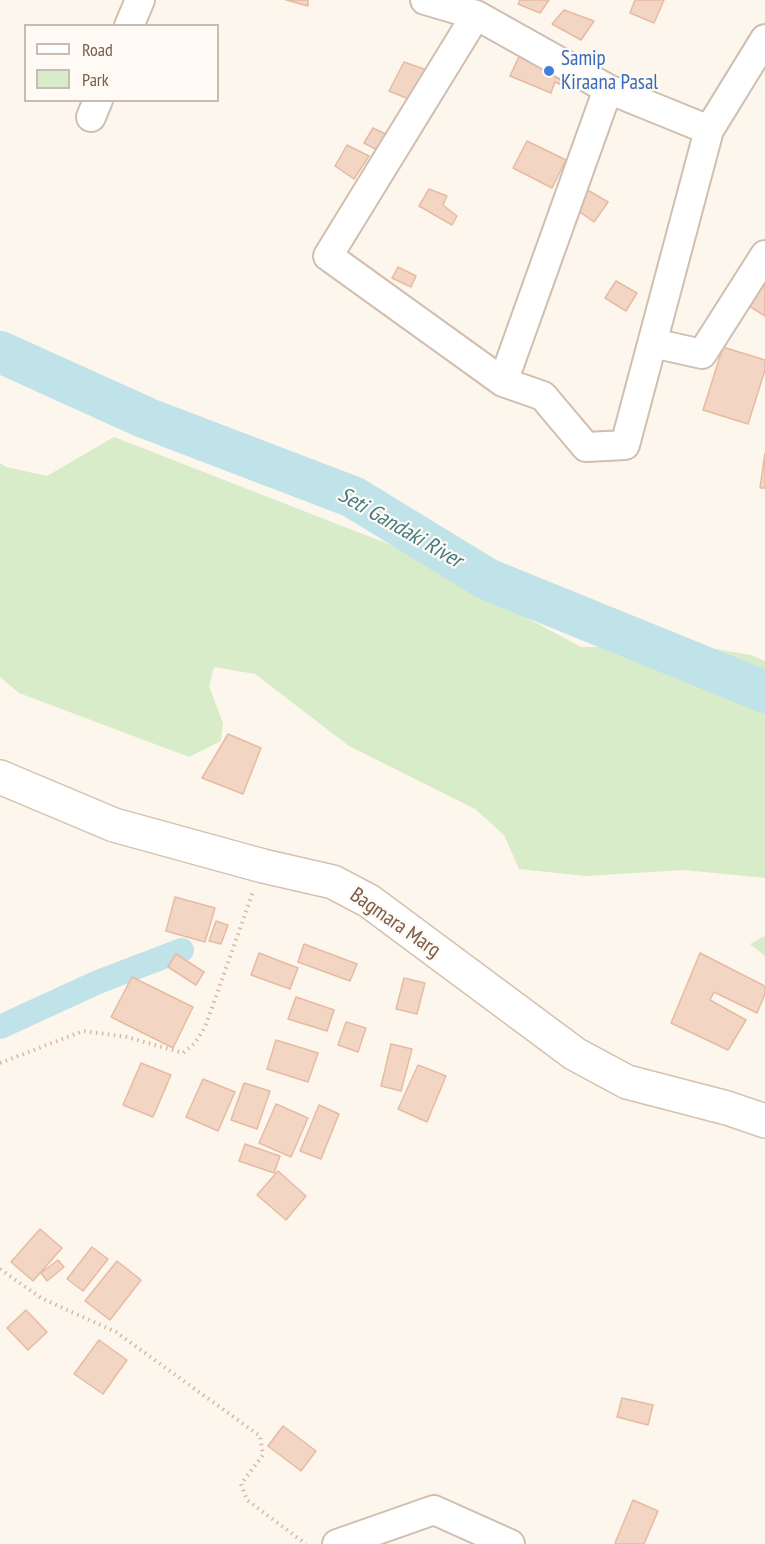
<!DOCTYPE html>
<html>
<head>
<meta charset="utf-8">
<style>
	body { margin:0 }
	#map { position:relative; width:765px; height:1544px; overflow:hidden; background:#fdf6ec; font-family:"PT Sans Narrow",sans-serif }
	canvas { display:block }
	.legend { position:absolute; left:24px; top:24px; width:195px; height:78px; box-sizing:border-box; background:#fffaf3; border:2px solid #cabbb1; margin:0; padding:8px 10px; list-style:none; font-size:18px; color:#7a5c4d }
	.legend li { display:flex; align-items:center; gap:12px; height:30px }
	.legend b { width:30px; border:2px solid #cabbb1 }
</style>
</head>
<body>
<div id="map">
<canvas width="765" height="1544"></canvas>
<ul class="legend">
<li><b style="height:8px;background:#fff"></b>Road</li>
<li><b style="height:16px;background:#d8ecc9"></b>Park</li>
</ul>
</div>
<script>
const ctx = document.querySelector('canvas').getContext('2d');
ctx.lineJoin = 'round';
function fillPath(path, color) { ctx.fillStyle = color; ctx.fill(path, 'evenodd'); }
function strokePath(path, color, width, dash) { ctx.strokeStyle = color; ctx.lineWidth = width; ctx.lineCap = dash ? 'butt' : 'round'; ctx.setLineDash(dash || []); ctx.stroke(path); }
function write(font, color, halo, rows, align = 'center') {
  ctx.font = font + ' "PT Sans Narrow",sans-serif'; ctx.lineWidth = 4.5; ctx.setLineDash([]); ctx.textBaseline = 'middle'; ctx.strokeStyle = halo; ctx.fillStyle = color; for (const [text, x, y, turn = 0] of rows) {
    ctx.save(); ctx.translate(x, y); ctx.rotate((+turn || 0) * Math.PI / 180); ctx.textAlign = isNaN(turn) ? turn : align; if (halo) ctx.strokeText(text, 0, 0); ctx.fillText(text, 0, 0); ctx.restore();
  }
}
fillPath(new Path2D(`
	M114,437L391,545L581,647L692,645L751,655L765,661V878L684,870L586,876L519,869L504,835L475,809L349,746L255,674L214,667L209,686L223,723L221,741L189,757L19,693L0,677V463L6,467L47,476Z
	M765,936V956L750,944Z`), '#d8ecc9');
strokePath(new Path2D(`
	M0,1027L98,982L182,950`), '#bfe3e8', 24);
strokePath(new Path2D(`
	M0,352L146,418L353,497L487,579L765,692`), '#bfe3e8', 42);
const building = new Path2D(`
	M286,0H308V6Z
	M520,0H549L540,13L518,4Z
	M635,0H664L654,23L630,13Z
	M564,10L594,21L581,40L552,24Z
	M521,52L573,74L567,87L555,82L551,93L510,76Z
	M404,62L427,70L411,100L389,91Z
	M373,128L390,136L381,152L364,143Z
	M527,141L566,160L552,188L513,168Z
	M347,145L369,156L354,179L335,166Z
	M584,188L608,202L594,222L574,208Z
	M429,189L447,196L443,205L457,216L452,225L419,206Z
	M398,267L416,276L411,287L392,278Z
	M616,281L637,293L626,311L605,298Z
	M765,282V316L743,302Z
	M723,347L765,360V370L748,424L703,410Z
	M765,453V488H760Z
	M228,734L261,748L243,794L202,778Z
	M175,897L215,908L205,942L166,931Z
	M216,921L228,925L221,944L209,941Z
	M304,944L357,964L350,981L298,962Z
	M259,953L298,968L290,989L251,975Z
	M700,953L765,986V994L757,1013L714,992L710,1000L746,1020L728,1050L671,1023Z
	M176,954L204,972L196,985L168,967Z
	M132,977L193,1007L173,1048L111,1017Z
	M404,978L425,983L417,1014L396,1009Z
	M296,997L334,1010L327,1031L288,1019Z
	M346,1022L366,1028L358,1052L338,1045Z
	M276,1040L318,1053L308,1082L267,1069Z
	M391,1044L412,1049L401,1091L381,1086Z
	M141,1063L171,1075L153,1117L123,1105Z
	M418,1065L446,1076L427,1122L398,1109Z
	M203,1079L235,1092L218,1131L186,1117Z
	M244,1083L270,1091L257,1129L231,1120Z
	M276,1104L308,1118L291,1157L259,1143Z
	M319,1105L339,1114L321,1159L300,1151Z
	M245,1144L280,1156L274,1173L239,1161Z
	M278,1171L306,1196L286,1220L257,1195Z
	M40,1229L62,1248L33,1281L11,1262Z
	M92,1247L108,1259L83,1291L67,1279Z
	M58,1260L64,1267L47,1281L41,1273Z
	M117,1261L141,1280L110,1320L85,1301Z
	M26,1310L47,1332L28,1350L7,1328Z
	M99,1340L127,1360L103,1394L74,1374Z
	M622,1398L653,1405L648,1425L617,1417Z
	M283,1426L316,1451L301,1471L268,1446Z
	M633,1500L658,1511L644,1544H617L615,1543Z`);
fillPath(building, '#f3d5c3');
strokePath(building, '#e6bba3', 1.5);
const street = new Path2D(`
	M425,0L476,15L328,256L503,382L543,396L586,447L625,445L709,130L765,39
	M476,15L608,89L503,382
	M129,26L140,0
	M608,89L709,130
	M91,117L98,100
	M653,343L702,354L765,255
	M337,1544L434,1510L510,1544`);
const secondary = new Path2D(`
	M0,777L114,825L263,866L333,882L369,901L575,1054L627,1082L727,1108L765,1121`);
strokePath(street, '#d1beb0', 32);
strokePath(secondary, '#d6c0b0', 36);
strokePath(new Path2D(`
	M0,1063L83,1031L127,1037L183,1053L195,1043L205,1027L253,892
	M0,1269L41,1298L116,1332L260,1436L263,1455L241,1484L247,1500L306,1544`), '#d9b8a5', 4, [1.5, 4.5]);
strokePath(street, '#fff', 28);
strokePath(secondary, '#fff', 33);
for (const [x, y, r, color] of [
	[549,71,6,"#3f7fe0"]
]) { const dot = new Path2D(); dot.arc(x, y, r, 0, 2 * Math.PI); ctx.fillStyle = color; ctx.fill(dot); strokePath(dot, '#fffaf3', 2); }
write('21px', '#366cbe', '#fffaf3', [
	["Samip",561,59],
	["Kiraana Pasal",561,83]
], 'left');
write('21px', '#7a5c4d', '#fffaf3', [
	["Bagmara Marg",395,923,35]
]);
write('italic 22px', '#437c86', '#fffaf3', [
	["Seti Gandaki River",400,528,30]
]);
</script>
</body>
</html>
